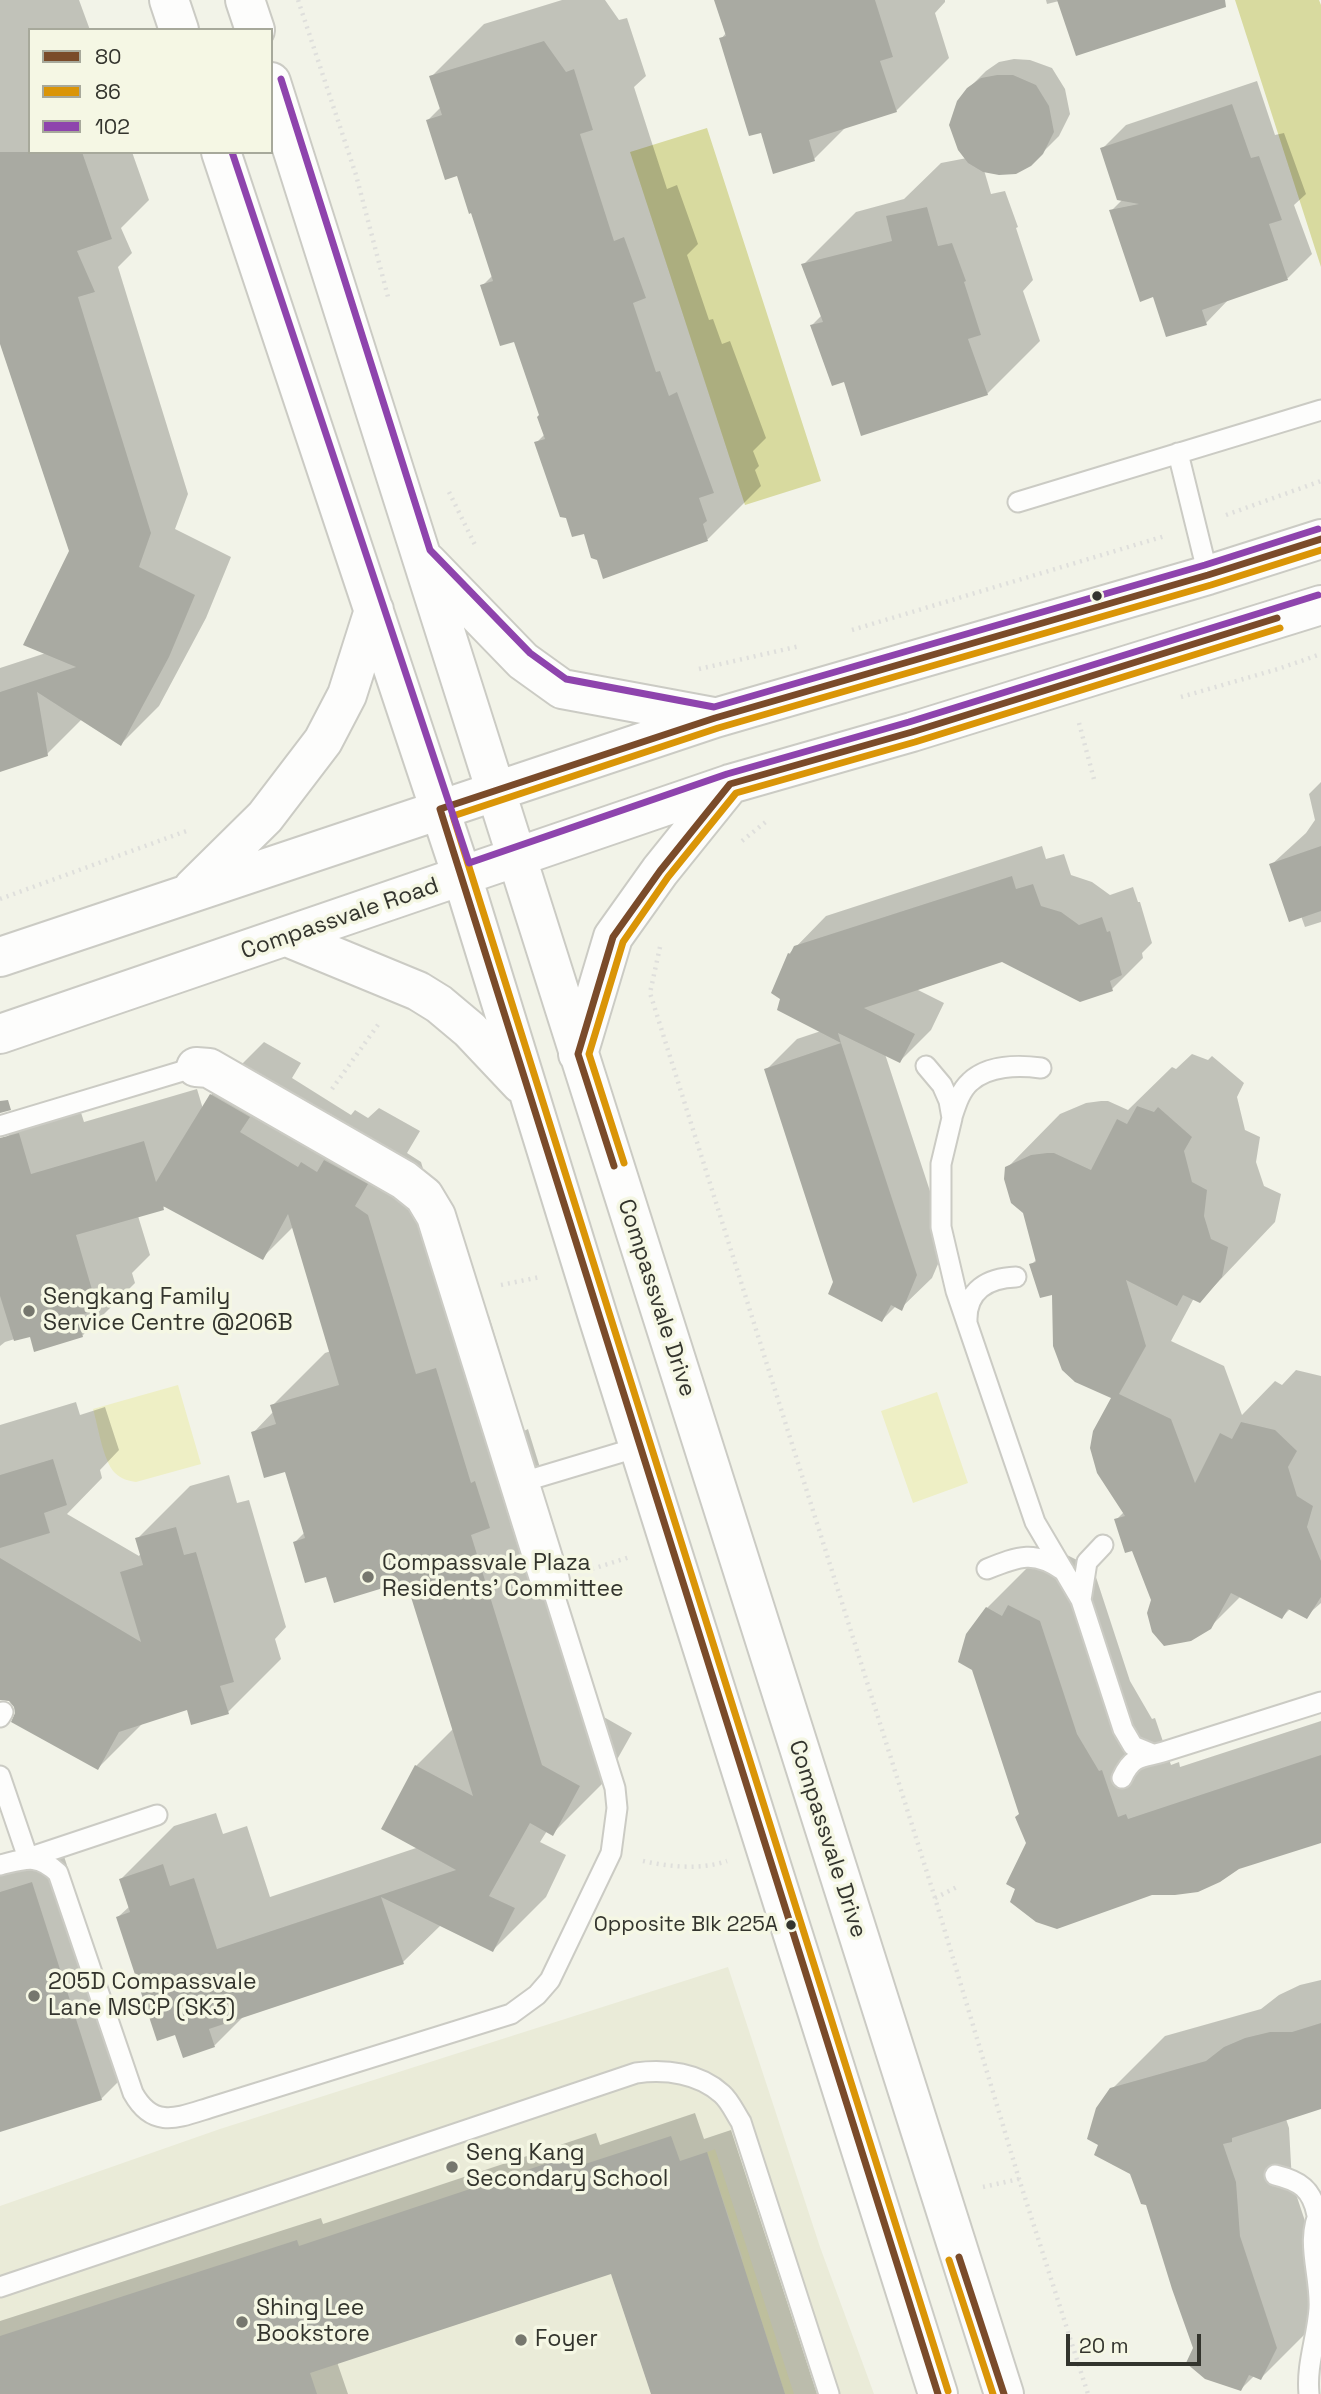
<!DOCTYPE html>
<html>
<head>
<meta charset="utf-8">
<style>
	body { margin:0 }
	#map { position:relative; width:1321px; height:2394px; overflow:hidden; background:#f2f3e8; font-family:"Space Grotesk",sans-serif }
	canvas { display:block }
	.legend { position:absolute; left:28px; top:28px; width:245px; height:126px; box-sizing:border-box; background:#f5f7e4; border:2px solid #a7a99b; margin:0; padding:9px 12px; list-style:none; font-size:21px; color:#33342d }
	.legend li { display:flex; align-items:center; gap:14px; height:35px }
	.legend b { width:35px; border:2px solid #a7a99b }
	.scale { position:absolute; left:1066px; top:2334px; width:135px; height:32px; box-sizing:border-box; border:4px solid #33342d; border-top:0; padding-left:9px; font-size:21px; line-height:24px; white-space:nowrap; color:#33342d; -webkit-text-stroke:5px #f5f7e4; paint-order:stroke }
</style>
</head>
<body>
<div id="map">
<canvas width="1321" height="2394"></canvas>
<ul class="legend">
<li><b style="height:9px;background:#7a4b2a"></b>80</li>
<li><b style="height:9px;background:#da9507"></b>86</li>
<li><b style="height:9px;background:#8e44ad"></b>102</li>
</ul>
<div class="scale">20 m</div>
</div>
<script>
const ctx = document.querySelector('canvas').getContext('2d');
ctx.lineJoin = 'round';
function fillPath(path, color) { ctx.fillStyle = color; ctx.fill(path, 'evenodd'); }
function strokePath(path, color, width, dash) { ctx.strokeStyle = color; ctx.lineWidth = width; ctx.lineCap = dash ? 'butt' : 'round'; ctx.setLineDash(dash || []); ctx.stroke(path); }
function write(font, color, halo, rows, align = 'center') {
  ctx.font = font + ' "Space Grotesk",sans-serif'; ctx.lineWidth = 7; ctx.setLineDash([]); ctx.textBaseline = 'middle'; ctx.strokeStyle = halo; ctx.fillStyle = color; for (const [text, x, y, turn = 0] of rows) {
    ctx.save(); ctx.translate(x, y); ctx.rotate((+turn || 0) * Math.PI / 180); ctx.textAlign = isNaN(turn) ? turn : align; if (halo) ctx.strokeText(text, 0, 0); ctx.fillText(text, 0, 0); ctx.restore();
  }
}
fillPath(new Path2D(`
	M728,1967L820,2247L874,2394H0V2206L220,2129Z`), '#eaebd8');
fillPath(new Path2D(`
	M178,1385L201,1464L136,1482C129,1481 121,1479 115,1473C103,1461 98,1426 93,1409Z
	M937,1392L968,1483L913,1503L881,1411Z
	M715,2149L794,2394H785L761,2319L715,2268L743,2259L707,2152Z`), '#eeefc5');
fillPath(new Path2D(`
	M1235,0H1319L1321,5V267Z
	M707,128L821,481L745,505L630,152Z`), '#d8da9f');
fillPath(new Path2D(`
	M0,0H79L90,30H30V152H132L149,200L121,228L132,253L118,267L188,494L175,529L231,557L206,618L159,706L121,744L82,719L47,754L0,770V668L46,653L71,551L0,341Z
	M562,0H605L619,20L627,18L646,76L634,87L650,137L667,189L677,185L698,244L687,255L709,320L713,319L722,344L730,341L766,438L753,451L759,466L755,470L761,486L708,539L598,558L536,443L545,434L541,415L515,340L482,286L493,275L458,174L428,120L441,107L431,77L484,24Z
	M716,0H945V2L935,13L949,58L896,111L847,126L814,159L762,131L721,39L726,33Z
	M1046,0H1216L1059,1L1047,4Z
	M1014,59L1030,60L1052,68L1065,89L1070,114L1059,136L1030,165L984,170L991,194L1005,191L1018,227L1016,228L1033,280L1023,291L1040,341L987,394L845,380L812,325L822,315L803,265L856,212L904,199L941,163L967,158L968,89L986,71L999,62Z
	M1257,81L1275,135L1284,133L1306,194L1294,205L1312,254L1288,278L1230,298L1206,323L1154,295L1111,211L1123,199L1102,149L1126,125Z
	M1321,782V922L1305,927L1301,916L1271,865L1306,833L1315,820L1309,794Z
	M1042,846L1046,859L1064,854L1071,875L1092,882L1110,895L1133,887L1138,902H1140L1152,943L1142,953L1143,958L1112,989L1002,960L916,989L944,1003L931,1030L900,1061L885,1054L947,1243L932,1278L901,1308L896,1306L882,1320L835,1282L766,1070L797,1039L821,1031L789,954L826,916Z
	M264,1042L301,1063L292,1078L351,1115L355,1110L368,1118L379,1108L420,1131L407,1153L421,1162L469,1322L489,1316L524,1431L528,1429L542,1474L526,1490L595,1712L632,1733L605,1781L552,1834L547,1831L540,1842L566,1855L546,1897L493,1950L441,1925L403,1962L245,2015L215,2045L184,2056L176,2033L118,1917L130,1906L121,1879L174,1826L216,1813L223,1834L247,1826L270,1897L419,1847L384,1828L416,1766L454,1728L407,1578L327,1575L295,1542L305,1532L286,1469L253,1433L274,1411L272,1406L325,1353L331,1351L293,1227L262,1258L166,1205L163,1208L138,1216L150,1255L132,1273L135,1283L82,1336L31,1334L5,1342L0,1346V1144L30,1114L77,1100L84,1122L197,1089L203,1109L211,1095Z
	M1192,1054L1208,1060L1212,1056L1244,1083L1237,1097L1245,1130L1260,1137L1256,1162L1264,1186L1281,1194L1275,1222L1200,1301L1194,1298L1171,1341L1224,1366L1242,1415L1275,1381L1282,1385L1296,1370L1321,1376V1603L1306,1616L1290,1609L1282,1617L1241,1596L1210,1627L1153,1600L1133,1549L1116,1520L1124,1512L1114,1397L1054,1292L1031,1265L1037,1259L1024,1212L1007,1168L1060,1114L1086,1103L1101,1101H1108L1128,1110L1172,1067L1176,1069Z
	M76,1402L80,1415L105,1407L119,1450L100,1470L102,1478L67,1514L139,1556L141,1553L137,1539L190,1486L229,1475L237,1503L249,1500L286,1627L275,1639L281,1659L228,1712L189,1707L144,1722L98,1768L0,1679V1425Z
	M1063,1553L1093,1568L1130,1681L1152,1719L1155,1718L1171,1765L1179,1762L1180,1767L1321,1721V1841L1238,1867L1028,1843L1020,1814L987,1608L1040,1555Z
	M63,1853L132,2068L101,2099L0,2131V1873Z
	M1321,1980V2107L1286,2119L1289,2128L1292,2182L1321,2269L1314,2325L1261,2378L1255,2375L1241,2389L1195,2348L1112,2089L1165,2036L1261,2009L1279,1995L1300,1985Z
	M695,2113L704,2139L731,2130L817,2394H653L612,2271L337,2362L348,2394H0V2321L321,2218L323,2224L596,2133L600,2145Z`), '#0003');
fillPath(new Path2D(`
	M714,0H875L893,57L880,61L897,112L809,140L815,161L773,174L761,133L749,136L719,38L726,36Z
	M1057,0H1225L1226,7L1076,56Z
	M544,41L566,72L574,69L593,130L580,134L598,191L614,241L624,237L646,298L633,303L656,372L660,371L669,396L677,392L714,493L699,498L707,521L703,524L708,541L603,579L597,560L591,558L584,534L572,537L566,518L560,517L534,442L545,439L537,417L539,415L514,342L500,346L480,285L493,281L471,213L469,214L457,176L445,180L426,120L442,115L429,76Z
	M997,75H1013L1036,85L1049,106L1054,132L1043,154L1031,166L1016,174L999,175L983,172L968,163L958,150L949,125L957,101L967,88L981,78Z
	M1232,104L1251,158L1259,156L1282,220L1269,224L1288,280L1202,310L1207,325L1166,337L1153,297L1140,302L1109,210L1139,204L1117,200L1100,148Z
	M0,152H82L112,239L77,251L95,292L78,297L151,533L139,567L195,595L169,657L121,746L37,692L48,756L0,772V692L76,667L23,645L69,551L0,344Z
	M927,207L938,246L952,243L966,281L964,282L981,335L968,339L988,395L861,436L844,382L832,386L810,325L823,322L801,264L892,241L886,216Z
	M1321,846V911L1289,922L1269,864Z
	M1012,876L1016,889L1033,884L1041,906L1061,912L1079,925L1102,917L1107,932L1110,931L1122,975L1110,981L1113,991L1080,1002L1002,962L864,1008L915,1034L900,1063L838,1033L841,1043L777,1010L780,999L771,993L788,953L790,954L794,946Z
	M841,1043L917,1275L902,1311L891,1305L882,1322L828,1294L833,1282L764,1069Z
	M210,1094L250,1117L240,1132L298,1167L301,1162L317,1172L324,1160L368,1184L355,1206L368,1215L416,1374L436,1368L471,1483L475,1481L490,1528L471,1535L542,1765L580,1786L553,1836L530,1823L489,1896L515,1908L493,1952L381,1897L404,1964L209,2029L215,2047L183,2058L175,2035L157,2041L116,1917L130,1912L119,1879L163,1864L170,1886L194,1878L217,1949L456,1870L381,1829L415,1765L473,1796L406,1581L334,1603L326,1577L305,1583L293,1542L305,1538L285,1472L264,1478L251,1432L276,1424L270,1405L339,1385L288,1214L263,1260L163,1206L164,1210L76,1235L98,1310L76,1316L83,1337L34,1352L30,1337L14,1341L0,1296V1138L19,1133L31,1174L144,1141L156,1182Z
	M8,1100L11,1110L0,1113V1101Z
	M1137,1106L1154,1112L1158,1107L1192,1137L1184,1151L1192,1182L1207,1190L1204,1216L1211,1239L1228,1247L1222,1277L1200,1303L1183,1295L1177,1306L1126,1280L1146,1346L1119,1394L1171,1419L1195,1483L1220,1433L1232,1439L1241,1422L1275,1430L1297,1451L1288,1467L1297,1496L1313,1506L1307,1527L1321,1561V1597L1307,1619L1288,1609L1282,1619L1231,1593L1211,1629L1191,1641L1164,1646L1152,1632L1147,1613L1151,1600L1132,1551L1125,1553L1114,1519L1125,1516L1097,1473L1090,1448L1093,1431L1111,1398L1075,1382L1062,1370L1053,1346L1052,1295L1040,1298L1029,1264L1036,1262L1023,1213L1011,1203L1004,1179L1005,1167L1031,1155L1047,1153H1054L1091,1170L1117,1119L1127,1124Z
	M53,1459L67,1505L44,1513L50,1533L0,1548V1475Z
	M176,1527L184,1555L196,1552L234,1682L220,1686L229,1714L191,1725L187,1710L119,1732L98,1770L11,1722L15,1713L14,1707L9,1701L0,1700V1558L141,1642L120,1572L143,1565L135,1538Z
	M1008,1605L1040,1621L1077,1734L1099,1771L1102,1770L1118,1817L1126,1814L1128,1819L1321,1755V1843L1239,1869L1220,1882L1198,1892L1175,1895H1152L1057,1929L1036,1922L1010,1902L1015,1889L1006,1884L1026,1843L1015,1817L1019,1814L972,1670L958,1662L966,1634L986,1607L1002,1616Z
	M32,1882L102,2100L0,2132V1892Z
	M1321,2023V2109L1232,2138V2142L1223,2144L1236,2182L1240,2236L1277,2348L1261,2380L1249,2375L1241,2391L1205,2379L1186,2363L1193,2348L1172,2289L1146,2205L1141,2204L1130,2174L1094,2155L1098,2145L1087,2139L1096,2108L1110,2088L1206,2061L1224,2047L1245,2038L1270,2032H1292Z
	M671,2136L680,2161L707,2152L785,2394H651L611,2274L310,2373L317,2394H0V2336L297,2240L299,2246L572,2155L576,2167Z`), '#a9aaa2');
const service = new Path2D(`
	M1178,453L1208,575
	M1018,502L1321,410
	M926,1066L942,1085L949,1101L952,1118L941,1164V1227L956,1291L1035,1522L1081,1600L1123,1729L1133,1746L1150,1753
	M952,1117C956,1105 960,1091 970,1082C988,1065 1019,1065 1041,1068
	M0,1126L196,1067
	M967,1321C966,1290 988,1278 1016,1277
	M519,1483L639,1447
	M987,1569C1019,1556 1035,1550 1064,1571
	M1081,1600L1087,1562L1103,1545
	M0,1717L3,1712
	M0,1776L28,1858L157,1815
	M1122,1778C1133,1754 1143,1758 1163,1752L1321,1702
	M0,1865C25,1859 37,1853 58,1873L133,2093C153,2129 177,2118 209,2108L511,2014L537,1995L550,1980L611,1853L617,1808L615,1788L550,1581
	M1275,2175C1300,2181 1312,2189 1317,2215
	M0,2287L636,2073C666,2069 699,2073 722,2094C730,2101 735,2113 741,2122L829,2394
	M1309,2394C1306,2365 1317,2338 1319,2309C1321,2273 1304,2242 1321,2208`);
const minor = new Path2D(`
	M196,1067L209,1068L404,1180L424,1196L436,1216L550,1581`);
const tertiary = new Path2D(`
	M169,0L179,30
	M245,0L255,30
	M271,82L1004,2394
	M221,152L462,876L598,1317L938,2394
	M427,562L523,661L562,689L713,717
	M193,888L265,817L323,741L347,695L374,610
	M287,937L418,991L439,1004L470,1030L521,1084
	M0,957L715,718L1208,575L1321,539
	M0,1034L730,784L912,732L1321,605
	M578,1054L613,937L660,871L730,784`);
strokePath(service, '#cbcbc4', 23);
strokePath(minor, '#cbcbc4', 42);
strokePath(tertiary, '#cbcbc4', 42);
strokePath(new Path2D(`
	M298,0L356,175L388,297
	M449,492L476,547
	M1226,515L1321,481
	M852,630L1165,536
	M699,669L800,646
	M1181,697L1278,669L1321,654
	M1079,723L1095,783
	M742,841L768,820
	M0,899L189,830
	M660,947L650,993L935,1898L1019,2179L1088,2394
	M332,1089L380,1022
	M501,1285L540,1277
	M592,1569L630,1557
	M643,1861C670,1867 701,1870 727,1861
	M935,1898L959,1886
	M983,2187L1019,2179`), '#dfdfdc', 4.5, [2, 5]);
strokePath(service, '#fdfdfc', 19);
strokePath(minor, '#fdfdfc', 38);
strokePath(tertiary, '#fdfdfc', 38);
strokePath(new Path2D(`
	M614,1166L578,1054L613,937L660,871L730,784L912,732L1277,618
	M959,2257L1004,2394
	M938,2394L440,809L715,718L1208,575L1321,539`), '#7a4b2a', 7);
strokePath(new Path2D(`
	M624,1163L589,1054L623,942L668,877L736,793L915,742L1280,628
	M949,2260L993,2394
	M948,2391L453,816L718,728L1211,585L1321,550`), '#da9507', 7);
strokePath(new Path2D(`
	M281,79L430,550L530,653L566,679L714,707L1205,565L1318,529
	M232,152L469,863L727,774L909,722L1318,595`), '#8e44ad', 7);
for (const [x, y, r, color] of [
	[1097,596,6,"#33342d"],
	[29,1311,7,"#76776e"],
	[368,1577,7,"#76776e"],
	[791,1925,6,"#33342d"],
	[34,1996,7,"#76776e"],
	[452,2167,7,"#76776e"],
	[242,2322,7,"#76776e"],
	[521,2340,7,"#76776e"]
]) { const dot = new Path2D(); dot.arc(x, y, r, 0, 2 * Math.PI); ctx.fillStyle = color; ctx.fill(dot); strokePath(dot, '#f5f7e4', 2.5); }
write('21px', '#33342d', '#f5f7e4', [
	["Opposite Blk 225A",778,1925]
], 'right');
write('23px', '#33342d', '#f5f7e4', [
	["Compassvale Road",340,919,-19],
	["Compassvale Drive",656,1298,72],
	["Compassvale Drive",827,1839,72]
]);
write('23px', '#33342d', '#f5f7e4', [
	["Sengkang Family",43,1298],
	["Service Centre @206B",43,1324],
	["Compassvale Plaza",382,1564],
	["Residents' Committee",382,1590],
	["205D Compassvale",48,1983],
	["Lane MSCP (SK3)",48,2009],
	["Seng Kang",466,2154],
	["Secondary School",466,2180],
	["Shing Lee",256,2309],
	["Bookstore",256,2335],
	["Foyer",535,2340]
], 'left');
</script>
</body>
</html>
